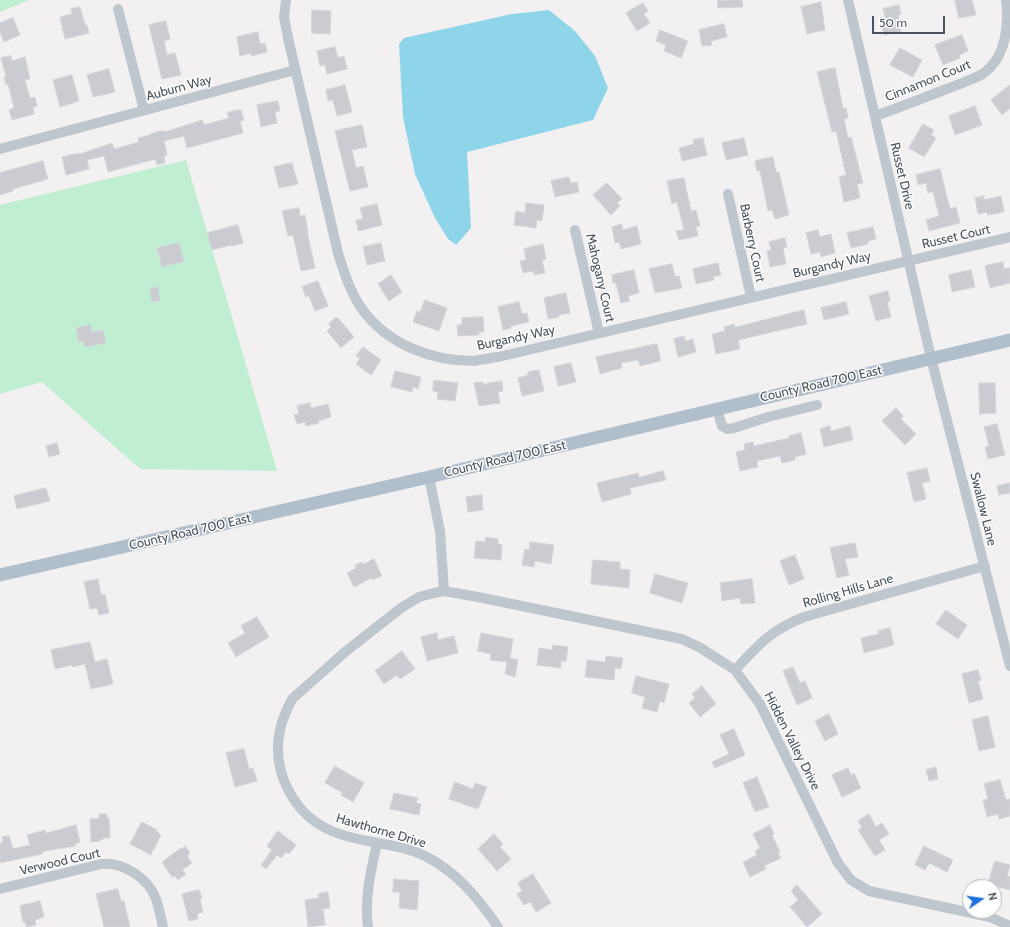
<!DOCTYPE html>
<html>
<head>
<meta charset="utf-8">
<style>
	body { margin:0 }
	#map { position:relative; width:1010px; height:927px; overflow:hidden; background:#f2f0f0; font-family:Cabin,sans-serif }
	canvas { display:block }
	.north { position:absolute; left:962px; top:879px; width:40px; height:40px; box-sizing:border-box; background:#fff; border:1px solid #b6babe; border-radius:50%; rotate:77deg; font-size:11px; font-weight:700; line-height:16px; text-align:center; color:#48535d }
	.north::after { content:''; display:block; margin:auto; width:14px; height:18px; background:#206fdc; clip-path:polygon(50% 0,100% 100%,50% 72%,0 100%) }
	.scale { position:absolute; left:872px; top:16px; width:73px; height:18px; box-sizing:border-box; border:2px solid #48535d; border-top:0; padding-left:5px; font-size:12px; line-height:14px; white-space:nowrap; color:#48535d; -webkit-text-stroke:3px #fff; paint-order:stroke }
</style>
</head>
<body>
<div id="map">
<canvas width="1010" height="927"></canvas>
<div class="north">N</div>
<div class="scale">50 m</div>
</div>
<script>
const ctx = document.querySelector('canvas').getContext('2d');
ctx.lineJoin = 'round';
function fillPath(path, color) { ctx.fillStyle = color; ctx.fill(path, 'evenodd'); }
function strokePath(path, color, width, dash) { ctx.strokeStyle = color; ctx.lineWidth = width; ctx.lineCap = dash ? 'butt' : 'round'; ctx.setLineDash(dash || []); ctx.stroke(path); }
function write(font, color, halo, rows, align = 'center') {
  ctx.font = font + ' Cabin,sans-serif'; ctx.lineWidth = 3; ctx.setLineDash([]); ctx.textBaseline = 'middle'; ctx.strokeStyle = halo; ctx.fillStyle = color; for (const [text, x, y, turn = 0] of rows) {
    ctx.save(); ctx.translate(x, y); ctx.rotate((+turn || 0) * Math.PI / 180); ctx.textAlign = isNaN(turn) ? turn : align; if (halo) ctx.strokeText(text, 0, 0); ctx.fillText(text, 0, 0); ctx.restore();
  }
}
fillPath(new Path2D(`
	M0,0H29L0,12Z
	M186,160L277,471L140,469L42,382L0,394V205Z`), '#c0eed3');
fillPath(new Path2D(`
	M549,10L575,31L595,56L608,88L593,120L467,152L471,228L456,245L448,239L435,218L415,174L403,117L399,44L404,38L512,14Z`), '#8fd5e9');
const building = new Path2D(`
	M718,0H742L743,7L718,8Z
	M955,0H972L976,15L959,18Z
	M821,2L825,30L807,34L801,7Z
	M643,3L648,11L644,14L650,23L637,31L626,13Z
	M899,5L901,14L898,15L901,32L884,35L880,18L885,17L883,9Z
	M80,7L85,25H87L89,33L65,39L60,17L72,14L71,9Z
	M312,10L331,11L330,34L312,33Z
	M13,18L20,35L4,42L0,32V23Z
	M166,21L170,39L164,41L167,55L175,53L181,75L162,79L149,25Z
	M724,24L727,37L711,41L712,45L702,46L699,30Z
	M660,30L688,41L681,58L664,51L666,45L656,41Z
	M258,32L260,44L265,43L267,52L251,56V53L240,56L237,37Z
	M962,35L968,51L959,55L960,58L943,65L935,45Z
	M335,47L338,58L344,56L347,69L327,74L325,65L320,66L317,51Z
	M900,48L922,60L913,77L890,65Z
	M11,56L12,61L25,57L30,79L25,80L30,98L35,97L37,106L33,107L34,114L12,120L9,110L14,108L8,84L6,85L4,77L6,76L1,58Z
	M835,68L843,109L846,108L848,118L844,119L848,138L851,137L863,183L857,184L860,198L844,202L839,177L846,175L836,131L832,132L817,72Z
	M109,69L115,92L93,97L87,75Z
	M72,75L79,101L60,107L53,80Z
	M345,85L352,112L337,116L333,100L328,101L326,90Z
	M1010,85V108L1002,115L991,100Z
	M278,101L280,111L275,112L277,123L261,127L257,105Z
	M975,106L982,125L955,135L949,116Z
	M237,110H241L244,120L240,121L243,133L187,148L184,136L164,141L167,155L164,156L165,163L157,165L155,159L108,172L104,156L87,160L89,169L66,175L62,157L79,153L80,154L112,143L114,149L139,142L138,138L150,135V134L159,131H164L165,132L202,120L204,125L229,118L227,113Z
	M923,124L934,130L931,135L936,138L924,157L909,148Z
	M362,125L367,147L352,150L356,168L363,166L368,187L350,191L335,131Z
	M703,138L707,155L682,161L679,148L694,144L693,140Z
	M744,138L748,155L726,160L722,143Z
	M773,157L776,172H779L789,215L775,219L772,210L768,211L760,171H757L755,161Z
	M43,161L48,179L13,189V191L0,195V173Z
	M292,163L298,184L279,188L274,167Z
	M940,169L950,209L956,207L960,223L929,231L926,220L939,216L933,192L928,193L926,183L918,185L916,175Z
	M569,177L571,183L577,182L579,192L555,197L551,181Z
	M684,178L691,211L696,210L700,226L696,227L698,236L679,240L676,231L684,230L677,202L672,204L667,181Z
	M607,183L622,199L617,203L620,206L611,215L593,195Z
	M984,196V200L1001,196L1004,212L988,215L987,212L978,214L975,198Z
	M526,203L544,205L542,221L537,220L536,228L514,225L516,211L525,213Z
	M377,204L382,225L358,231L356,220L363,219L360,208Z
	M299,208L300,216L305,215L308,231H307L315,268L301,271L293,235L288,236L282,211Z
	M622,224L623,230L637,226L641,244L621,249L619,242L615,243L612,227Z
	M238,225L243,243L232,246L231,245L212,250L207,233Z
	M873,227L876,239L868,241V244L851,248L847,233Z
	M818,230L820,237L831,234L835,253L821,257L820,252L811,254L806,233Z
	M785,238L787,247L783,248L786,264L770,267L767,251L771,250L769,242Z
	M179,243L184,261L162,267L157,248Z
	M381,243L385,261L367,265L363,247Z
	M543,244L546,259L542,260L545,273L534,275L533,271L523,273L520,261L526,260L524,249Z
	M1003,262L1004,269L1010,268V283L990,288L985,266Z
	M718,263L721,275L713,277L714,280L696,284L693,269Z
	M672,264L675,277L679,276L682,288L655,293L649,269Z
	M634,270L639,293L628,296L630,301L621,303L616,283H613L612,275Z
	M971,270L975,287L952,292L949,275Z
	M391,275L402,292L389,301L378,284Z
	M318,281L328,306L315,311L309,296L306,297L302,287Z
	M158,287L160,301L152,302L150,289Z
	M888,291L890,301L887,302L891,317L876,321L869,296Z
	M566,293L570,313L559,315V317L548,319L544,298Z
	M425,300L447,308L439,331L413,322L417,311L420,312Z
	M519,302L522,314L527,313L529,322L511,326V328L503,330L498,307Z
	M846,302L849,314L824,320L821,308Z
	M804,310L807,324L738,340L740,349L716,354L712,334L725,331L724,327L734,324L735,327Z
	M483,317L484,332H479V335L458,336L457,325H462V318Z
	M335,318H338L354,337L341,348L327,331L331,327L329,324Z
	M91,325L92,332L103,330L106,343L85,347L84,341L79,342L76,328Z
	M684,336L686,341L693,339L696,352L678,357L674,339Z
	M657,344L661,361L640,366L638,360L621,363L622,368L600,374L596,357Z
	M363,347L381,360L371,375L356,364L360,358L356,356Z
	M571,363L576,382L558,386L554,367Z
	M539,370L544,391L522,396L518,378L528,375V372Z
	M395,371L421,377L418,389L413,387L412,392L391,387Z
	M434,380L458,383L455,401L437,399L438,392L433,391Z
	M502,381L503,391L498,392L500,403L479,406L474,383L483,382V384Z
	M979,383H995L996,413L980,414Z
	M310,403L311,408L328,404L331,417L318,421L319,423L306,426L305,422L297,424L294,415L299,414L297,406Z
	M896,408L903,416L901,419L916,434L905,445L882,421Z
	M997,424L1005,455L988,459L985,447L989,446L984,427Z
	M830,426L831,431L850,426L853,440L824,447L820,429Z
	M801,433L806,454L795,457V460L782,463L780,456L757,461L758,467L740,471L736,452L745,450L744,444L753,442L754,446L789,438V436Z
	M57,443L60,454L49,457L46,446Z
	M927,468L930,481L922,483L926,499L914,502L907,473Z
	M663,471L666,480L630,488L631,494L602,502L597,483L638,473L639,477Z
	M1010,483V493L999,495L997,486Z
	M46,488L50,501L17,509L14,496Z
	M482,495L483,510L468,512L466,497Z
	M486,537L498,539V544L502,545L501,560L474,558L476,541L485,542Z
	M530,542L554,545L551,564L535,561L534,567L522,565L525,549L529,550Z
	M855,543L858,557L845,559L849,575L837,578L830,548Z
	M795,555L804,579L789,585L780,561Z
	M374,559L382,576L372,580L371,578L354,587L347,573L356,568L355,565L362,562L364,564Z
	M593,560L620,562V569L630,570L629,588L591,584Z
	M655,574L688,583L682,603L650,593Z
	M98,579L101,595L105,594L109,613L99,615L97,608L90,609L84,582Z
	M752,579L755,603L741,604L740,598L722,601L720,583Z
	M946,610L967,625L958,639L936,624Z
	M257,617L269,637L236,657L228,643L245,633L241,626Z
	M890,628L894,645L864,653L861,638L879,634L878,631Z
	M437,633L438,640L454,636L458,653L427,661L421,637Z
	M481,633L513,639L510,658L518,660L515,677L505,674L507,662L490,660L491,654L478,651Z
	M90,642L95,662L107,659L113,684L91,689L85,664L73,667L72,665L55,669L51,650Z
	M553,645L568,647L566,661H561V668L537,665L539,648L552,650Z
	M402,651L415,669L400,679L397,675L384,684L375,671Z
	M606,656L623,658L621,669L615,668L614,680L585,677L587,660L605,662Z
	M793,667L800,683L805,681L812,698L797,705L783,671Z
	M978,670L981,680L978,681L983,699L969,703L962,674Z
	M636,676L669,684L664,703L660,701L657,712L642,708L645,697L632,693Z
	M702,686L716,704L700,717L689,703L695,698L692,694Z
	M829,714L838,734L825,741L815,721Z
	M988,716L995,747L979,751L972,720Z
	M734,729L745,755L715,768L712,762L729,754L720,735Z
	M244,749L249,769L253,768L257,781L235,787L226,753Z
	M335,766L364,783L353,802L341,795L343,793L325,783Z
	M936,767L938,779L929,781L926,770Z
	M848,768L851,775L854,773L861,788L842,797L832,775Z
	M757,777L769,807L755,812L743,783Z
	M1000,780L1006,800L1010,799V816L999,819L998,814L987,817L983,800L988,799L984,784Z
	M455,782L473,789L475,783L487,787L478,809L449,799Z
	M394,793L418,798L416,803L421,804L419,815L390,809Z
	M99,814H107V818H109L110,838H103L104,839L100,840V841L91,842L90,819L99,818Z
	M869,814L876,827L882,823L889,834L879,840L885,850L875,856L858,830L862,828L858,821Z
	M142,822L157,830L156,831L161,835L153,851L152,849L151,855L130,844Z
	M76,825L80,842L75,844V846L51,850L42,852V854L0,863V843L3,842L2,837L9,836L13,849L30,845L27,835L45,830L46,833Z
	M770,825L774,834L772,835L780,852L778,853L781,858L764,866L766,869L750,877L743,862L757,855L755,851L760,848L753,834Z
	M278,831L296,845L289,854L286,852L281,858L277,855L266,869L261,865L272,850L267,846Z
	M494,834L503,844L500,847L511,859L497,871L478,849Z
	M185,846L190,853L187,856L192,863L182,870L186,874L178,880L175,876L172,877L162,862L181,848L182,849Z
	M924,846L953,860L947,872L929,863L925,870L915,865Z
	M995,861L1010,865L1007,876L1010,877V890L988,884Z
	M533,874L551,903L536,912L530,902L524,905L517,894L522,891L518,883Z
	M394,879L419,881L417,910L399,908L400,892H393Z
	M797,885L822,914L807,927L790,907L798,900L791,891Z
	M118,889L121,901H124L130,927H104L96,894Z
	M199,890L202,898L200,899L203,912L197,914L198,919L189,921L182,894Z
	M328,892L330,908L323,909L325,925L308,927L305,900L319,898L318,894Z
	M40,901L44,917L35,920L36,925L26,927L25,922H23L20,906Z`);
fillPath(building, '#caccd2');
strokePath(building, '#d4d6db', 1);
strokePath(new Path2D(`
	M286,0L284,17L288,38L338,253C344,272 350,292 362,309C387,344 431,361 474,361C481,360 490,358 498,357L1010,237
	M848,0L931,358L1010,666
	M118,9L144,110
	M875,116C898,108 921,99 944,90C954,86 975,79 984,73C1006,57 1009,25 1006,0
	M0,149L295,70
	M728,194L751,297
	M575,230L599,333
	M717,409L722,426L727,429L734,428L768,417L817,405
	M429,477L440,531L444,591
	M735,670C758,645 771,630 804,617L985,566
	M0,889L101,864C124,862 148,878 156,899C159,908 161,918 163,927
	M368,927C364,899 371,870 377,843
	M498,927C478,898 457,872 425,856C396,842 363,844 334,832C294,816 271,772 280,730C282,719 287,709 292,699L345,652L401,608L419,597L434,593L444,591L478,597L682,639L699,647L735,670L760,704L838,863L851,880L869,891L990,917L1010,926`), '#bec7ce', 10);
strokePath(new Path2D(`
	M0,575L429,477L1010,340`), '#b1bfcd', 13);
write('13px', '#48535d', '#fff', [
	["Cinnamon Court",928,81,-22],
	["Auburn Way",179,88,-15],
	["Russet Drive",902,176,77],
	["Russet Court",956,237,-13],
	["Barberry Court",752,243,78],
	["Burgandy Way",832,265,-13],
	["Mahogany Court",600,278,77],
	["Burgandy Way",516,338,-12],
	["County Road 700 East",821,384,-13],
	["County Road 700 East",505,459,-13],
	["Swallow Lane",983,509,76],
	["County Road 700 East",190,532,-13],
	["Rolling Hills Lane",848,591,-16],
	["Hidden Valley Drive",792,741,63],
	["Hawthorne Drive",381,831,16],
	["Verwood Court",60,862,-13]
]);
</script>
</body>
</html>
